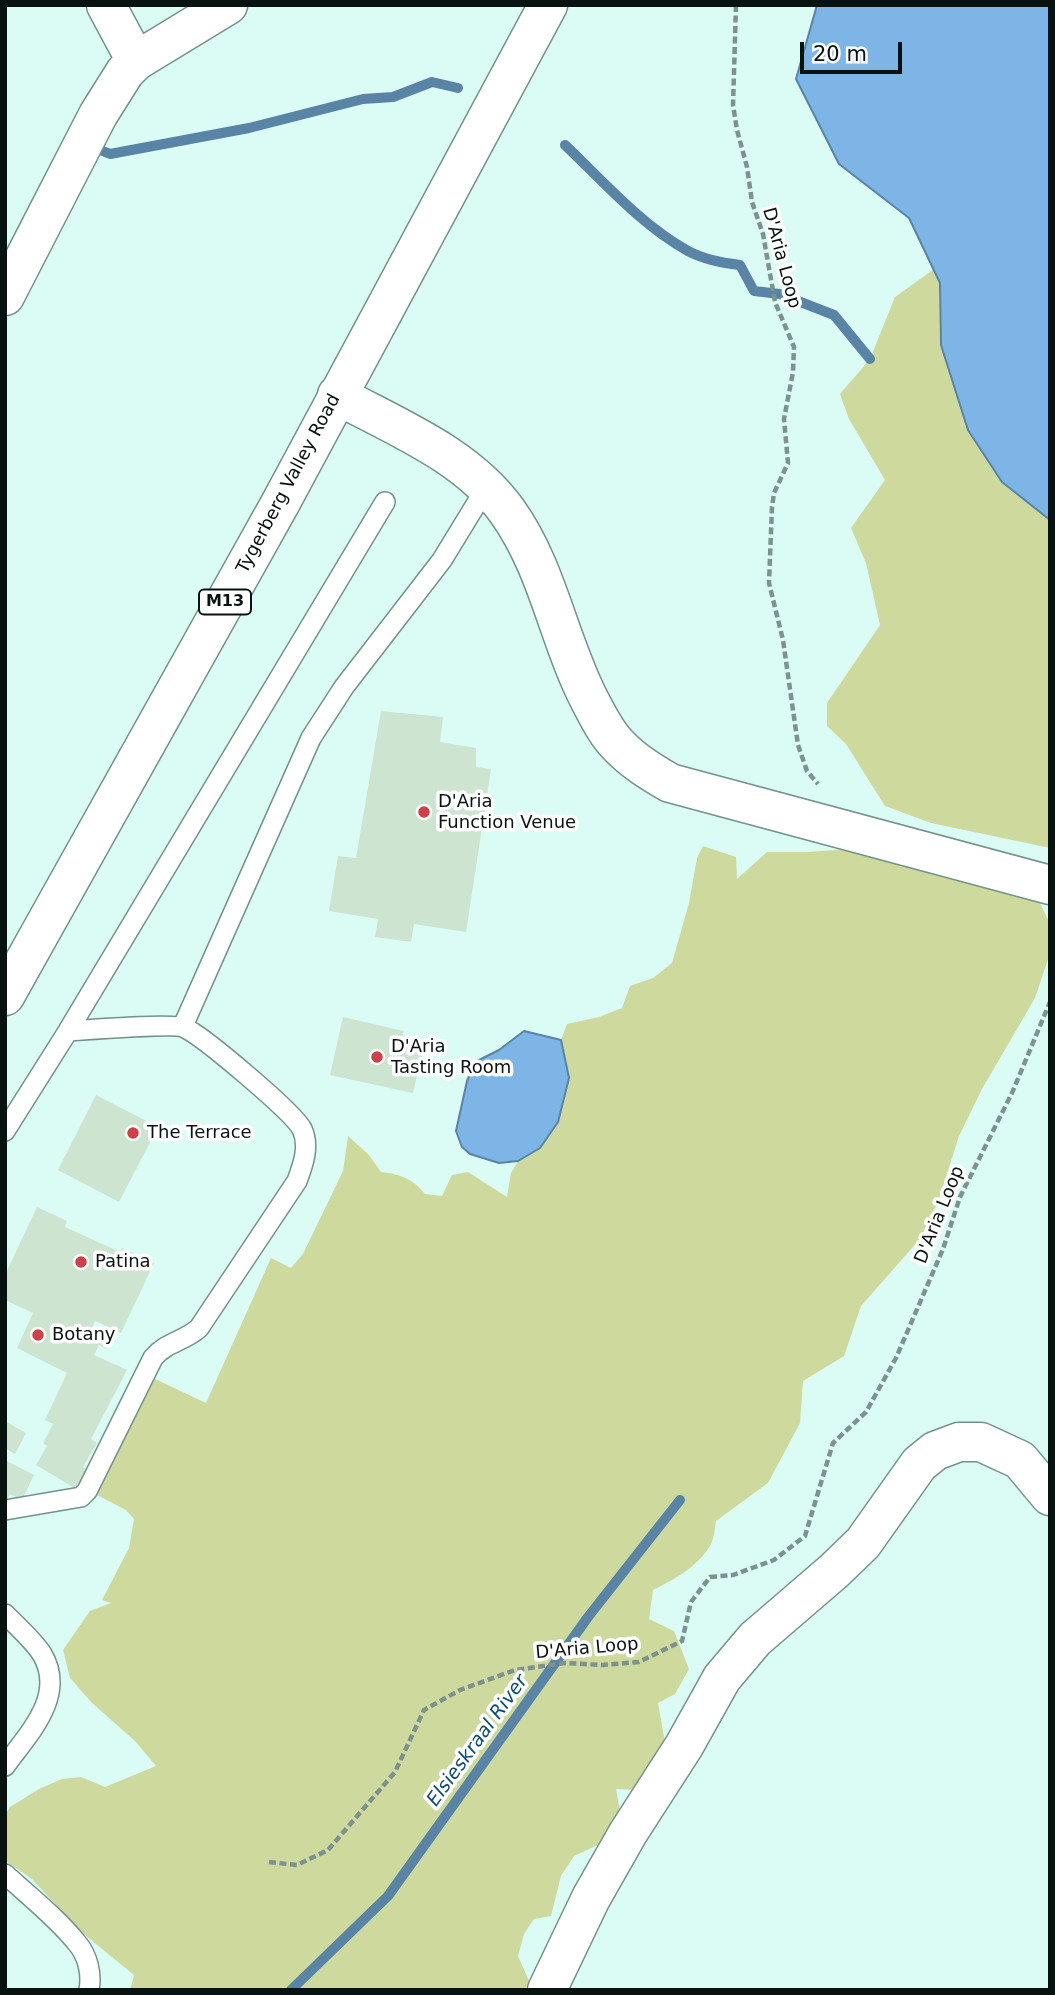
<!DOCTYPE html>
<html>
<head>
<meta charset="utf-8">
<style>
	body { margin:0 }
	#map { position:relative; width:1055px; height:1995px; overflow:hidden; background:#dbfcf5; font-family:"DejaVu Sans",sans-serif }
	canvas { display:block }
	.frame { position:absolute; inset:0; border:7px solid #081311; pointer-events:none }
	.scale { position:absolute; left:800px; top:42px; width:102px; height:32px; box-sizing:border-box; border:4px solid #081311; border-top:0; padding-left:9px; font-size:21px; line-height:24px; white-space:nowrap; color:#081311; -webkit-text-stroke:5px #fff; paint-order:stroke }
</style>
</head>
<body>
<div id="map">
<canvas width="1055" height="1995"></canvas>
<div class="frame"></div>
<div class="scale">20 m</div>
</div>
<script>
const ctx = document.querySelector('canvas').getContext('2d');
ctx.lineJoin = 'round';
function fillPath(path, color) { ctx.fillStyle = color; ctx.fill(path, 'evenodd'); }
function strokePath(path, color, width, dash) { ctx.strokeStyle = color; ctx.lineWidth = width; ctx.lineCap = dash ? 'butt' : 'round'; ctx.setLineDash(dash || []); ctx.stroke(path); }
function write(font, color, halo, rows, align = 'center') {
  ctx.font = font + ' "DejaVu Sans",sans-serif'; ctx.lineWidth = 7; ctx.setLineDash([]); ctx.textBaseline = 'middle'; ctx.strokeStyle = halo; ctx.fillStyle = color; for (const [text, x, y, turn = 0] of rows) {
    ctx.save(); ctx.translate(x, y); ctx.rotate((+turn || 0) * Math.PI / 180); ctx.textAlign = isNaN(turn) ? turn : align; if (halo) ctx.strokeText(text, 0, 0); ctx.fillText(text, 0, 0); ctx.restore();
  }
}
fillPath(new Path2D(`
	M934,269L940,283L941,345L1002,482L1050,520V848L931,823L885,806L846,744L827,726V703L880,625L866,563L851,528L885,480L849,419L840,394L870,359L895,297Z
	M703,846L736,857L737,879L767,852H807L849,849L1040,903L1050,924V953L1035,998L982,1089L959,1136L938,1202L920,1239L861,1306L844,1356L803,1381L800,1423L768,1483L716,1521C715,1528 714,1538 711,1544C700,1565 674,1580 653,1590L649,1619L674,1631L689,1669L675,1694L658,1703L666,1748L640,1790L616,1789L620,1811L600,1844L574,1856L561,1876L551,1916L534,1919L524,1934L518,1956L530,1983L524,1990H130L134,1975L80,1931L32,1879L7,1862L5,1856V1815L10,1807L39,1789L62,1779L81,1777L105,1787L156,1766L136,1742L92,1703L70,1678L63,1650L90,1611L111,1603L102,1600L129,1548L134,1519L126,1510L93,1493L153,1378L206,1403L271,1258L291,1268L303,1254L343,1171L348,1136L369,1155L381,1172C401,1174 413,1179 425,1194L442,1196L452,1175L468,1172L507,1197L511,1173L520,1158L540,1148L569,1078L561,1040L567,1024L599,1017L622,1008L630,986L653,978L672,963L689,903L697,858Z`), '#ceda9d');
const water = new Path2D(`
	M817,5H1050V520L1002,482L968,430L941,345L940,283L909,218L839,164L796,79Z
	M524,1031L561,1040L569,1078L558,1122L540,1148L518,1161L499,1163L470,1154L462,1147L456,1131L467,1081L475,1062L499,1050Z`);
fillPath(water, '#7cb5e6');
strokePath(water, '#5984a6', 2);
strokePath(new Path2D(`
	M565,145C603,181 641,225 688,251C703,259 723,263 740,265L754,291L780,294L834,315L870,359
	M93,147L110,154L249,128L363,99L393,97L432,82L458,88
	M291,1990L388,1896L588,1617L680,1500`), '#5984a6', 10);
fillPath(new Path2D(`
	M381,711L443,717L440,742L476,748V767L491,769L466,932L414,924L411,942L375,937L378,919L329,911L338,856L356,858Z
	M343,1017L404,1031L401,1041L424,1045L413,1093L330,1075Z
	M96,1095L158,1127L119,1202L58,1170Z
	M37,1207L67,1221L65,1227L120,1252L122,1248L154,1263L121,1333L95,1321L91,1330L111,1339L106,1349L99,1345L94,1355L127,1370L91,1439L97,1443L83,1467L88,1470L76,1489L36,1465L47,1446L43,1443L53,1424L45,1420L67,1373L17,1348L33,1313L5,1300V1275Z
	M5,1421L26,1433L15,1454L5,1448Z
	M5,1460L34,1475L22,1500L10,1494L5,1504Z`), '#cde4d0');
const service = new Path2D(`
	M183,1026L311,738L344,687L442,560L486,488
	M5,1131L68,1031L385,502
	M5,1510L81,1497L87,1491L153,1358C166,1342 185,1341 199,1328L297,1181C303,1165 310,1146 302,1129C293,1112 204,1037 185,1028C176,1023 85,1030 68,1031
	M5,1614C17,1626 33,1640 42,1654C67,1696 28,1734 5,1766
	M5,1874C29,1896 57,1918 77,1943C88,1956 92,1974 89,1990`);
const minor = new Path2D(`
	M106,5L136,61
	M5,296L98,115L125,72L136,61L228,5
	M337,395C396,427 467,455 507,511C548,568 558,639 590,701C598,716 606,733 618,745C633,761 651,772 670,783L1050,885
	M547,1990L591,1898L628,1833L684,1746L722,1678L755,1639L834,1571L863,1543L919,1464L935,1451L959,1442H981L1020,1460L1050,1496`);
const primary = new Path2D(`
	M5,996L281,502L548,5`);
strokePath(service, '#73928b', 22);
strokePath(minor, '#73928b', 41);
strokePath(primary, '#73928b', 41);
strokePath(new Path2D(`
	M736,5L733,105L737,130L747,167L752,202L763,234L775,302L794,347L793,372L784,419L788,463L774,493L772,507L769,583L783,640L798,745L807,771L818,784
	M269,1862L297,1865L328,1850L395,1772L424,1710L460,1690L515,1670L565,1663L602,1665L639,1662L682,1641L691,1602L710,1577L733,1575L774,1560L805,1536L833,1443L866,1412L896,1358L943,1249L960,1197L1012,1093L1050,1002`), '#7b928d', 4.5, [7, 3.5]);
strokePath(service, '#fff', 19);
strokePath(minor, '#fff', 38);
strokePath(primary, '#fff', 38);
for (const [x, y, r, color] of [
	[424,812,7,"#cf4048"],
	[377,1057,7,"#cf4048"],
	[133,1133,7,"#cf4048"],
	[81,1262,7,"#cf4048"],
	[38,1335,7,"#cf4048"]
]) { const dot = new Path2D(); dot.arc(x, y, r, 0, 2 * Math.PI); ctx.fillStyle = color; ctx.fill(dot); strokePath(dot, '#fff', 2.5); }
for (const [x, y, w] of [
	[225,602,52]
]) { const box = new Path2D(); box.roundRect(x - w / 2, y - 12.5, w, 25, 5); ctx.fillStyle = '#fff'; ctx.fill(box); strokePath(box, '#081311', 2); }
write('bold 16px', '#081311', null, [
	["M13",225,602]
]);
write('18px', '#081311', '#fff', [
	["D'Aria Loop",781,258,75],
	["Tygerberg Valley Road",289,484,-62],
	["D'Aria Loop",940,1215,-68],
	["D'Aria Loop",587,1649,-5]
]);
write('18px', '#081311', '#fff', [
	["D'Aria",438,802],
	["Function Venue",438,823],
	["D'Aria",391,1047],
	["Tasting Room",391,1068],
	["The Terrace",147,1133],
	["Patina",95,1262],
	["Botany",52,1335]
], 'left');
write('italic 19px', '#074c79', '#fff', [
	["Elsieskraal River",478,1741,-54]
]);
</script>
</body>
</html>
